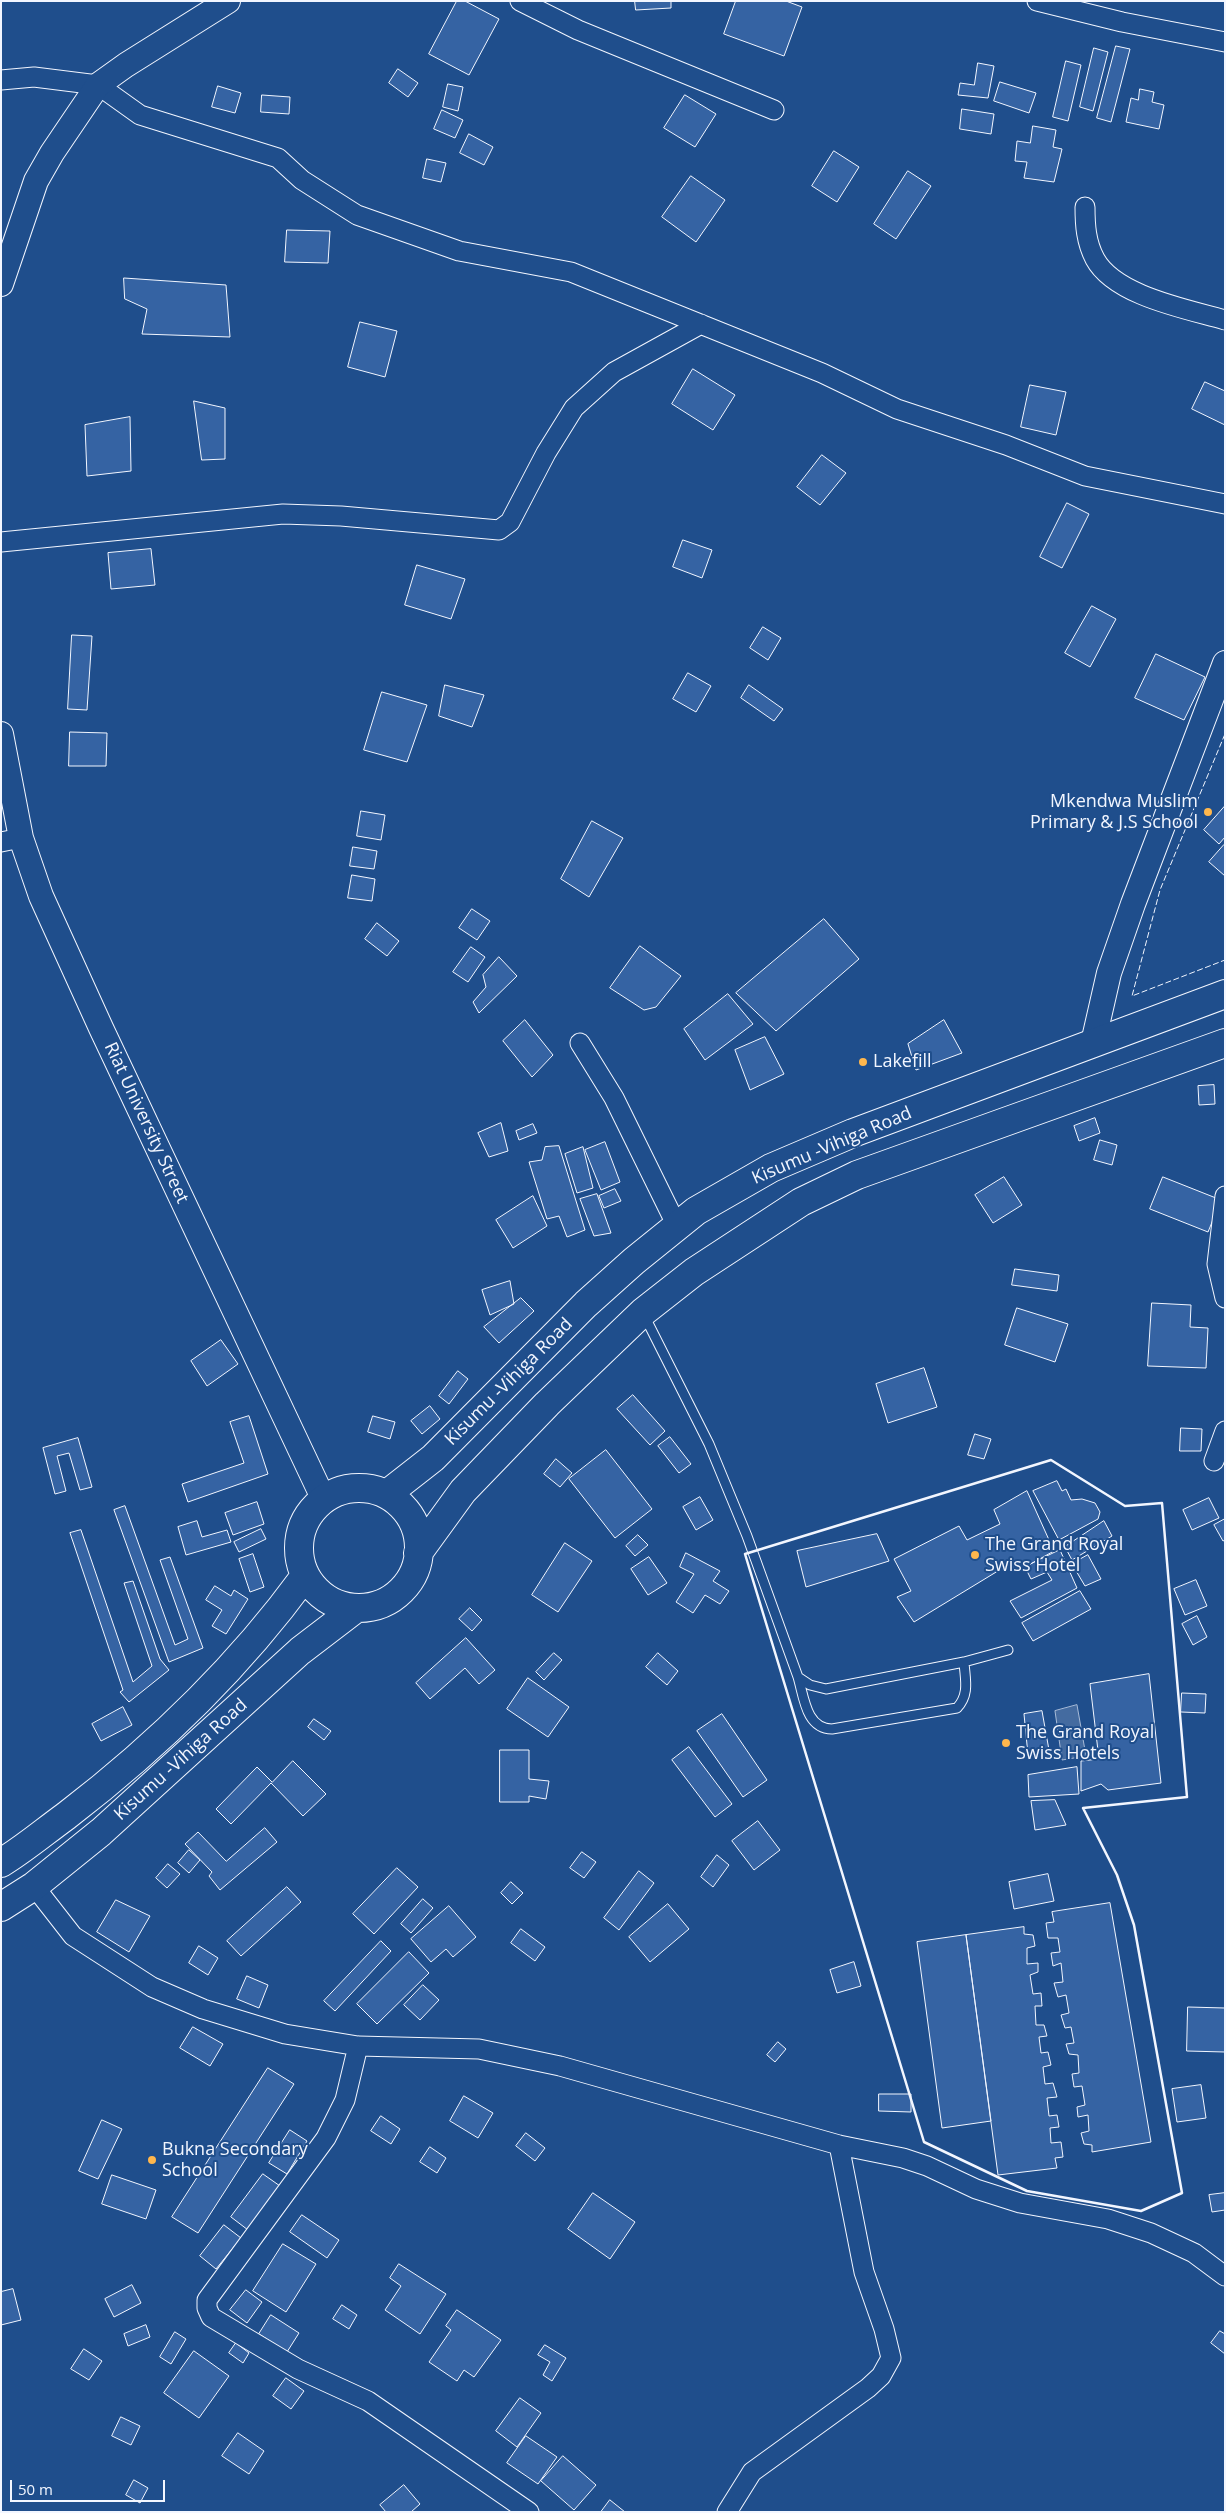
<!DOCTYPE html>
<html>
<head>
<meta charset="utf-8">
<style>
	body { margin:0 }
	#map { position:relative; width:1226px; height:2513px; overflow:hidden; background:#1f4e8c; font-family:"Open Sans",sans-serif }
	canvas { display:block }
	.frame { position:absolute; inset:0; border:2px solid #f2f6ff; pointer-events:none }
	.scale { position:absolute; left:10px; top:2480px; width:155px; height:22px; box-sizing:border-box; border:2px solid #f2f6ff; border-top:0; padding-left:6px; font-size:15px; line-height:18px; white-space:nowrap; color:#f2f6ff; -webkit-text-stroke:4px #1f4e8c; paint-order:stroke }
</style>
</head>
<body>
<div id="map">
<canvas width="1226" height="2513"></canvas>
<div class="frame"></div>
<div class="scale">50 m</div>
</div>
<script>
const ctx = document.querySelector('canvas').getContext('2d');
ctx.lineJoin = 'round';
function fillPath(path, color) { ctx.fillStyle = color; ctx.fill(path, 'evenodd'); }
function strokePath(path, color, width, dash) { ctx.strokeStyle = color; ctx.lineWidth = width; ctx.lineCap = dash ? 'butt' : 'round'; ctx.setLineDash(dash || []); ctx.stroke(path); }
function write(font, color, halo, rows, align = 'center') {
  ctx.font = font + ' "Open Sans",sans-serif'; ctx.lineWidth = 4; ctx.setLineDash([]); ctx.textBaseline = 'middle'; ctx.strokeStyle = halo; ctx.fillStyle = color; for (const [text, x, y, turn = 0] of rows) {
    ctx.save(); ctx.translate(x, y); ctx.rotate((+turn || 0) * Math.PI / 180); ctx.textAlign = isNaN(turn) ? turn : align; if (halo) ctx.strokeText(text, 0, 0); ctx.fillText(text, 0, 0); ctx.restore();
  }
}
const water = new Path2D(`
	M1077,1705L1086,1756L1062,1760L1055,1711Z`);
fillPath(water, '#446ba0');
strokePath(water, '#a8bbd7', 1);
const building = new Path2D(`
	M457,1H465L499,19L469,75L429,54Z
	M635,1H671V8L636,10Z
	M736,1H786L802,7L784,56L724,34Z
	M1116,46L1130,49L1111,122L1097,118Z
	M1094,48L1108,52L1093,111L1080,107Z
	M1066,61L1081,65L1068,121L1053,117Z
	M978,63L994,66L988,98L958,95L960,83L974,85Z
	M398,69L418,83L408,97L389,83Z
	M1000,82L1036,93L1029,113L994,101Z
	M448,84L463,87L458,111L443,107Z
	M218,86L241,93L235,113L212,107Z
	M1140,89L1154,92L1152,102L1164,105L1159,129L1126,122L1131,98L1138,100Z
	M262,95L290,97L289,114L261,112Z
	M685,95L716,114L695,147L664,128Z
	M962,109L994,114L991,134L960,129Z
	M442,110L463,120L455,138L434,129Z
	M1033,126L1056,130L1053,147L1062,149L1054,182L1024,178L1027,162L1015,161L1017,141L1030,143Z
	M469,134L493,147L484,165L460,153Z
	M834,151L859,167L837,202L812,186Z
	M427,159L446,163L441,182L423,178Z
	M908,171L931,186L896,239L874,224Z
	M691,176L725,200L696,242L662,217Z
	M287,230L330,231L328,263L285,262Z
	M124,278L226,285L230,337L142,334L147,309L125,299Z
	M360,322L397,331L385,377L348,367Z
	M693,369L735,395L713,430L672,404Z
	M1205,382L1225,391V425L1192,409Z
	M1030,385L1066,392L1056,435L1021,427Z
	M194,401L225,408V459L202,460Z
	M130,417L131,471L87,476L85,425Z
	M822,455L846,473L820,505L797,487Z
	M1067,503L1089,514L1062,568L1040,557Z
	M683,540L712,550L702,578L673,567Z
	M151,549L155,585L111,589L108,553Z
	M417,565L465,579L451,619L405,605Z
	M1092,606L1116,619L1090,667L1065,653Z
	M763,627L781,638L768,660L750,648Z
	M72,635L92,636L87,710L68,709Z
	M1156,654L1205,677L1184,720L1135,698Z
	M688,673L711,686L696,712L673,699Z
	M445,685L484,695L472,727L439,716Z
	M749,685L783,709L774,721L741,698Z
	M382,692L427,705L407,762L364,750Z
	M70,732L107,733L106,766H69Z
	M1225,806V837L1219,844L1204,830Z
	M361,811L385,815L381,840L357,836Z
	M592,821L623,838L589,897L561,879Z
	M1224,845L1225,846V876L1209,862Z
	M353,847L377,851L374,869L350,866Z
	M352,875L375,879L372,901L348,898Z
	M472,909L490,921L477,940L459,928Z
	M824,919L859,959L776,1031L736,993Z
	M377,923L399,941L387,956L365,939Z
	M640,946L681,976L656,1007L644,1010L610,988Z
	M471,947L485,957L468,982L453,972Z
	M499,957L517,976L479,1013L473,1002L486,987L483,975Z
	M728,994L753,1024L705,1060L684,1029Z
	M525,1020L553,1055L532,1077L503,1041Z
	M944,1020L962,1053L916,1070L908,1044Z
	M765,1037L784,1074L750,1090L735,1050Z
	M1214,1085L1215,1104L1199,1105L1198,1086Z
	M1095,1118L1100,1133L1079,1141L1074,1126Z
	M501,1123L508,1151L489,1157L478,1133Z
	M533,1124L537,1133L519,1140L516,1131Z
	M1100,1140L1117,1145L1112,1165L1094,1160Z
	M605,1142L620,1182L601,1190L585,1150Z
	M559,1146L585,1230L567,1237L559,1216L547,1219L529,1162L542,1160L545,1147Z
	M583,1147L593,1188L577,1193L565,1154Z
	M1004,1177L1022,1205L993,1223L975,1195Z
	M1163,1177L1221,1200L1208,1232L1150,1209Z
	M615,1189L621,1201L604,1208L599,1196Z
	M597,1194L611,1233L594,1236L580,1199Z
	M533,1196L547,1226L513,1248L496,1220Z
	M1015,1269L1059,1275L1057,1291L1012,1285Z
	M510,1281L514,1304L490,1315L482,1290Z
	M521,1298L534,1311L499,1343L484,1327Z
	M1152,1303L1191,1305L1190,1327L1208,1328L1206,1368L1148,1366Z
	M1017,1308L1068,1324L1055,1362L1005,1345Z
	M221,1340L238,1364L207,1386L191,1361Z
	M924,1368L937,1407L888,1423L876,1384Z
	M458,1371L468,1379L449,1404L439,1396Z
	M633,1395L665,1431L650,1445L617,1409Z
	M430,1406L440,1419L422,1434L411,1421Z
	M249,1416L268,1474L188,1502L182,1484L244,1463L230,1422Z
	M373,1416L395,1422L390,1439L368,1432Z
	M1181,1428L1202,1429L1201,1451H1180Z
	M975,1434L991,1439L984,1459L968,1455Z
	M670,1437L691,1464L679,1473L658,1446Z
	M78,1438L92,1487L80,1490L69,1453L57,1456L66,1491L55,1494L43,1448Z
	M606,1450L652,1509L615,1538L569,1479Z
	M556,1459L572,1473L560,1487L544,1474Z
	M1057,1481L1062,1491L1066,1489L1071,1500L1082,1499L1095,1503L1100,1512L1098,1519L1059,1540L1033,1491Z
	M1027,1491L1054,1551L1016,1572L1011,1563L914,1622L897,1597L911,1591L894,1559L959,1526L967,1540L1000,1524L994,1510Z
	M700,1497L713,1520L696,1530L683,1507Z
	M1209,1498L1219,1518L1192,1530L1183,1510Z
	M257,1502L264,1524L233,1535L225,1513Z
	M125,1506L175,1645L188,1639L160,1560L170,1557L203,1648L169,1662L114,1510Z
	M1225,1519V1540L1223,1541L1214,1525Z
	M197,1521L202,1537L227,1530L231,1542L186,1555L178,1527Z
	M1104,1521L1112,1536L1072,1560L1065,1547Z
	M261,1529L266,1539L239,1552L234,1542Z
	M81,1530L133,1682L152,1666L124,1583L133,1581L160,1659L169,1670L129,1702L120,1692L123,1690L70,1533Z
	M877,1534L889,1561L806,1587L797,1551Z
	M638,1535L648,1545L635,1556L626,1546Z
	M565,1543L592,1561L558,1612L532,1595Z
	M1060,1550L1077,1588L1021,1618L1010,1601L1052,1580L1047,1572L1031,1579L1025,1567Z
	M686,1553L720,1571L713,1581L729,1591L720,1604L705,1595L693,1613L676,1602L694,1574L680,1567Z
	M253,1554L264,1587L250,1592L239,1559Z
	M1088,1555L1101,1579L1085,1586L1072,1564Z
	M649,1557L667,1583L648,1595L631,1569Z
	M1196,1580L1207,1606L1185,1615L1174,1589Z
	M215,1586L231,1596L234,1590L248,1599L226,1634L212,1626L222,1610L206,1600Z
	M1080,1591L1091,1609L1033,1641L1022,1623Z
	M470,1608L482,1620L472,1631L459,1619Z
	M1197,1616L1207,1637L1193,1645L1182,1624Z
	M466,1638L495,1670L479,1684L465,1668L430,1699L416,1683Z
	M554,1653L562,1660L544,1680L536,1672Z
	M658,1653L678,1671L667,1685L646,1667Z
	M1149,1674L1161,1783L1108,1790L1101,1784L1081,1791V1761L1099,1759L1090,1684Z
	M528,1678L569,1707L548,1737L507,1709Z
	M1182,1693L1206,1694L1205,1713L1181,1712Z
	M123,1707L132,1725L101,1741L92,1724Z
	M1042,1711L1049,1750L1028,1755L1024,1714Z
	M722,1714L767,1780L743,1797L697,1731Z
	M314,1719L331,1731L324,1740L308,1727Z
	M689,1747L732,1804L715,1817L672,1760Z
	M500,1750H529V1779L549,1781L546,1799L529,1796V1802H500Z
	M293,1761L326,1794L303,1816L271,1783L231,1824L216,1809L257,1767L272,1782Z
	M1077,1767L1079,1794L1029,1797L1028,1775Z
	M1055,1800L1066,1825L1035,1830L1031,1801Z
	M758,1821L780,1850L754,1870L732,1841Z
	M265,1828L277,1842L220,1890L209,1876L212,1872L185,1844L198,1832L226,1861Z
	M189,1850L200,1860L189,1873L178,1863Z
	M582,1852L596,1862L584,1878L570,1868Z
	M717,1855L729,1865L713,1887L701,1877Z
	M168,1864L180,1874L167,1888L156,1878Z
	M397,1868L418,1887L374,1934L353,1914Z
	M639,1871L654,1883L619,1930L604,1918Z
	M1048,1874L1054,1901L1014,1909L1009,1882Z
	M511,1882L523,1893L512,1904L501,1893Z
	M287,1887L301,1902L241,1956L227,1941Z
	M423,1899L433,1908L411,1933L401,1924Z
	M116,1900L150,1916L129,1952L97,1932Z
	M1110,1903L1151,2142L1092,2152V2145L1084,2144L1081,2133L1089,2131L1088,2115L1078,2117L1077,2107L1085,2105L1082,2086L1074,2087L1072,2074L1079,2073L1078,2055L1069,2054L1066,2044L1074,2043L1071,2027L1065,2028L1061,2015L1069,2013L1066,1995L1058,1997L1054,1983L1063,1982L1061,1963L1053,1966L1051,1953L1060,1952L1058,1938H1048L1046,1923L1054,1922L1052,1912Z
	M668,1904L689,1929L650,1962L629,1937Z
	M449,1906L476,1937L453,1957L446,1949L431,1962L411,1939Z
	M1024,1927V1934L1033,1935L1035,1946L1027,1948V1964L1038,1963V1972L1030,1975L1033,1994L1041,1993L1042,2006H1035L1036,2025H1044L1047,2036L1039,2037L1041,2053L1048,2052L1051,2065L1043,2067L1045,2084L1053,2083L1057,2097L1047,2098L1049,2116L1057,2115L1059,2127L1050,2128L1051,2143L1061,2142L1063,2157L1055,2158L1057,2168L998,2175L966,1935Z
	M521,1929L545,1947L535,1961L511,1943Z
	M966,1935L991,2121L942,2128L917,1942Z
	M381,1941L391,1951L335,2011L324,2001Z
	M199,1946L218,1958L208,1975L189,1963Z
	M409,1952L429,1973L377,2024L357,2004Z
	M854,1962L861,1986L837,1993L830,1970Z
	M247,1976L268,1985L259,2008L237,1999Z
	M423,1985L439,2000L420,2020L404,2005Z
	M1188,2007L1225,2008V2052L1187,2051Z
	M193,2027L223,2044L210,2066L180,2048Z
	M778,2042L786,2049L775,2062L767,2055Z
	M268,2068L294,2084L198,2233L172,2217Z
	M1201,2085L1206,2118L1177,2122L1172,2089Z
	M879,2094H911V2112L879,2111Z
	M464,2096L493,2113L478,2138L450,2121Z
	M381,2116L400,2129L391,2144L371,2131Z
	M102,2120L122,2129L98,2179L79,2171Z
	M290,2130L307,2141L287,2174L269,2163Z
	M526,2133L545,2148L535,2161L516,2146Z
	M430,2147L446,2158L437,2173L420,2162Z
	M263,2174L280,2186L248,2230L231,2217Z
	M112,2175L156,2190L146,2219L102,2204Z
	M593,2193L635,2222L610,2259L568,2229Z
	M1225,2193V2210L1212,2212L1209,2195Z
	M302,2215L339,2240L327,2258L290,2232Z
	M224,2225L241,2238L216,2269L200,2256Z
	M283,2244L316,2264L286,2312L253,2291Z
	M399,2264L446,2294L420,2334L385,2310L401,2286L390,2278Z
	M132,2285L141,2303L114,2317L105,2299Z
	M13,2289L21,2320L1,2325V2292Z
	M246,2290L262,2302L247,2323L230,2310Z
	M342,2305L357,2315L349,2329L333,2319Z
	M457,2310L501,2340L474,2377L464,2370L457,2381L429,2362L451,2330L446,2326Z
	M271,2315L299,2333L287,2352L259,2334Z
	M146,2325L150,2337L128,2346L124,2334Z
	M1220,2331L1225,2334V2354L1211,2343Z
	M175,2332L186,2339L171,2364L160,2357Z
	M236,2343L249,2353L243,2363L229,2353Z
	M545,2345L566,2358L552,2381L543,2375L550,2362L538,2355Z
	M84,2349L102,2361L89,2380L71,2369Z
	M194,2351L229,2376L199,2418L164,2393Z
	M286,2378L304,2391L291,2409L273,2396Z
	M520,2398L541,2413L517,2447L496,2431Z
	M121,2417L140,2426L131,2445L112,2436Z
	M238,2433L264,2451L249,2474L222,2456Z
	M526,2436L557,2457L538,2484L507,2463Z
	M563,2456L596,2485L574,2510L541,2481Z
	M134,2480L148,2488L140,2503L126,2495Z
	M404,2485L420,2504L411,2512H386L380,2505Z
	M610,2500L625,2512H601Z`);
fillPath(building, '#3563a3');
strokePath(building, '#f2f6ff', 1);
const service = new Path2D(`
	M644,1315L709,1444L747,1536L798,1677L810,1685L826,1689L964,1662L1008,1650
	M798,1677C804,1697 806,1729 832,1729L957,1708C970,1694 965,1679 964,1662`);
const minor = new Path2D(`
	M520,1L578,30L774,110
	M1037,1L1122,22L1225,42
	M1,80L34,77L98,85L140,115L278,158L302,180L357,215L459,251L571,272L822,373L897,409L1006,445L1085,476L1225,504
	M1085,207C1085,225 1086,242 1095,259C1115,296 1187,309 1225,320
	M1,542L283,514L341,516L499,530L510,522L546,453L574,408L614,372L701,324
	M1,842L21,838
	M580,1043L614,1098L677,1226
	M1225,1196L1217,1264L1225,1298
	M1214,1461L1225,1431
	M34,1886L73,1936L152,1987L203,2009L285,2034L358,2046L479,2049L560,2066L839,2145L903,2158L927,2166L976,2189L1020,2203L1108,2219L1151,2233L1194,2253L1225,2276
	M358,2046L345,2100L326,2138L207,2300V2308L211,2317L298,2369L368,2401L529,2512
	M727,2512L752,2472L868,2388L881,2376L891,2358L884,2329L864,2272L839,2145`);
const tertiary = new Path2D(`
	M1,284L36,181L52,153L98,85L126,65L228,1
	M1,734L21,838L41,896L101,1028L324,1500
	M1093,1043L1109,973L1133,904L1225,663`);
const trunk = new Path2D(`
	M299 1548a60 60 0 1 1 120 0a60 60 0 1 1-120 0Z
	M387,1494L433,1458L586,1304L634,1261L696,1211L771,1168L853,1133L1225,994
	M418,1553L463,1491L547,1404L643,1312L694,1272L801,1202L857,1175L1225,1043
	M1,1863C24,1849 44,1832 66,1816C156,1747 238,1668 305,1576
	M1,1907L34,1886L101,1832L300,1651L355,1609`);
strokePath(service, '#f2f6ff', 11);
strokePath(minor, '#f2f6ff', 21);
strokePath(tertiary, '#f2f6ff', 26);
strokePath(trunk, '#f2f6ff', 30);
strokePath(service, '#1f4e8c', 9);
strokePath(minor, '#1f4e8c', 19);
strokePath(tertiary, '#1f4e8c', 24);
strokePath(trunk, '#1f4e8c', 28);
strokePath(new Path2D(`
	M1225,734L1160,890L1132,996L1225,960`), '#f2f6ff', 1, [6, 2.5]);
strokePath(new Path2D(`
	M1051,1460L1125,1506L1162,1503L1187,1797L1083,1808L1117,1875L1134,1925L1182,2193L1141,2211L1027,2191L924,2142L745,1554Z`), '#f2f6ff', 2.5);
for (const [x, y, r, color] of [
	[1208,812,5,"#ffb74d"],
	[863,1062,5,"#ffb74d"],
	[975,1555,5,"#ffb74d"],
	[1006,1743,5,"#ffb74d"],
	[152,2160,5,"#ffb74d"]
]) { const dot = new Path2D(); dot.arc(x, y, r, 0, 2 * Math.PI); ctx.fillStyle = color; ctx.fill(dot); strokePath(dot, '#1f4e8c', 2); }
write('18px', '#f2f6ff', '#1f4e8c', [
	["Mkendwa Muslim",1198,802,"right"],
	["Primary & J.S School",1198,823,"right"],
	["Lakefill",873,1062],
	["The Grand Royal",985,1545],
	["Swiss Hotel",985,1566],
	["The Grand Royal",1016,1733],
	["Swiss Hotels",1016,1754],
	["Bukna Secondary",162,2150],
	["School",162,2171]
], 'left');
write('18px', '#f2f6ff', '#1f4e8c', [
	["Riat University Street",146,1123,65],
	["Kisumu -Vihiga Road",832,1146,-23],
	["Kisumu -Vihiga Road",509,1382,-45],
	["Kisumu -Vihiga Road",181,1760,-42]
]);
</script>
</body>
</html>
